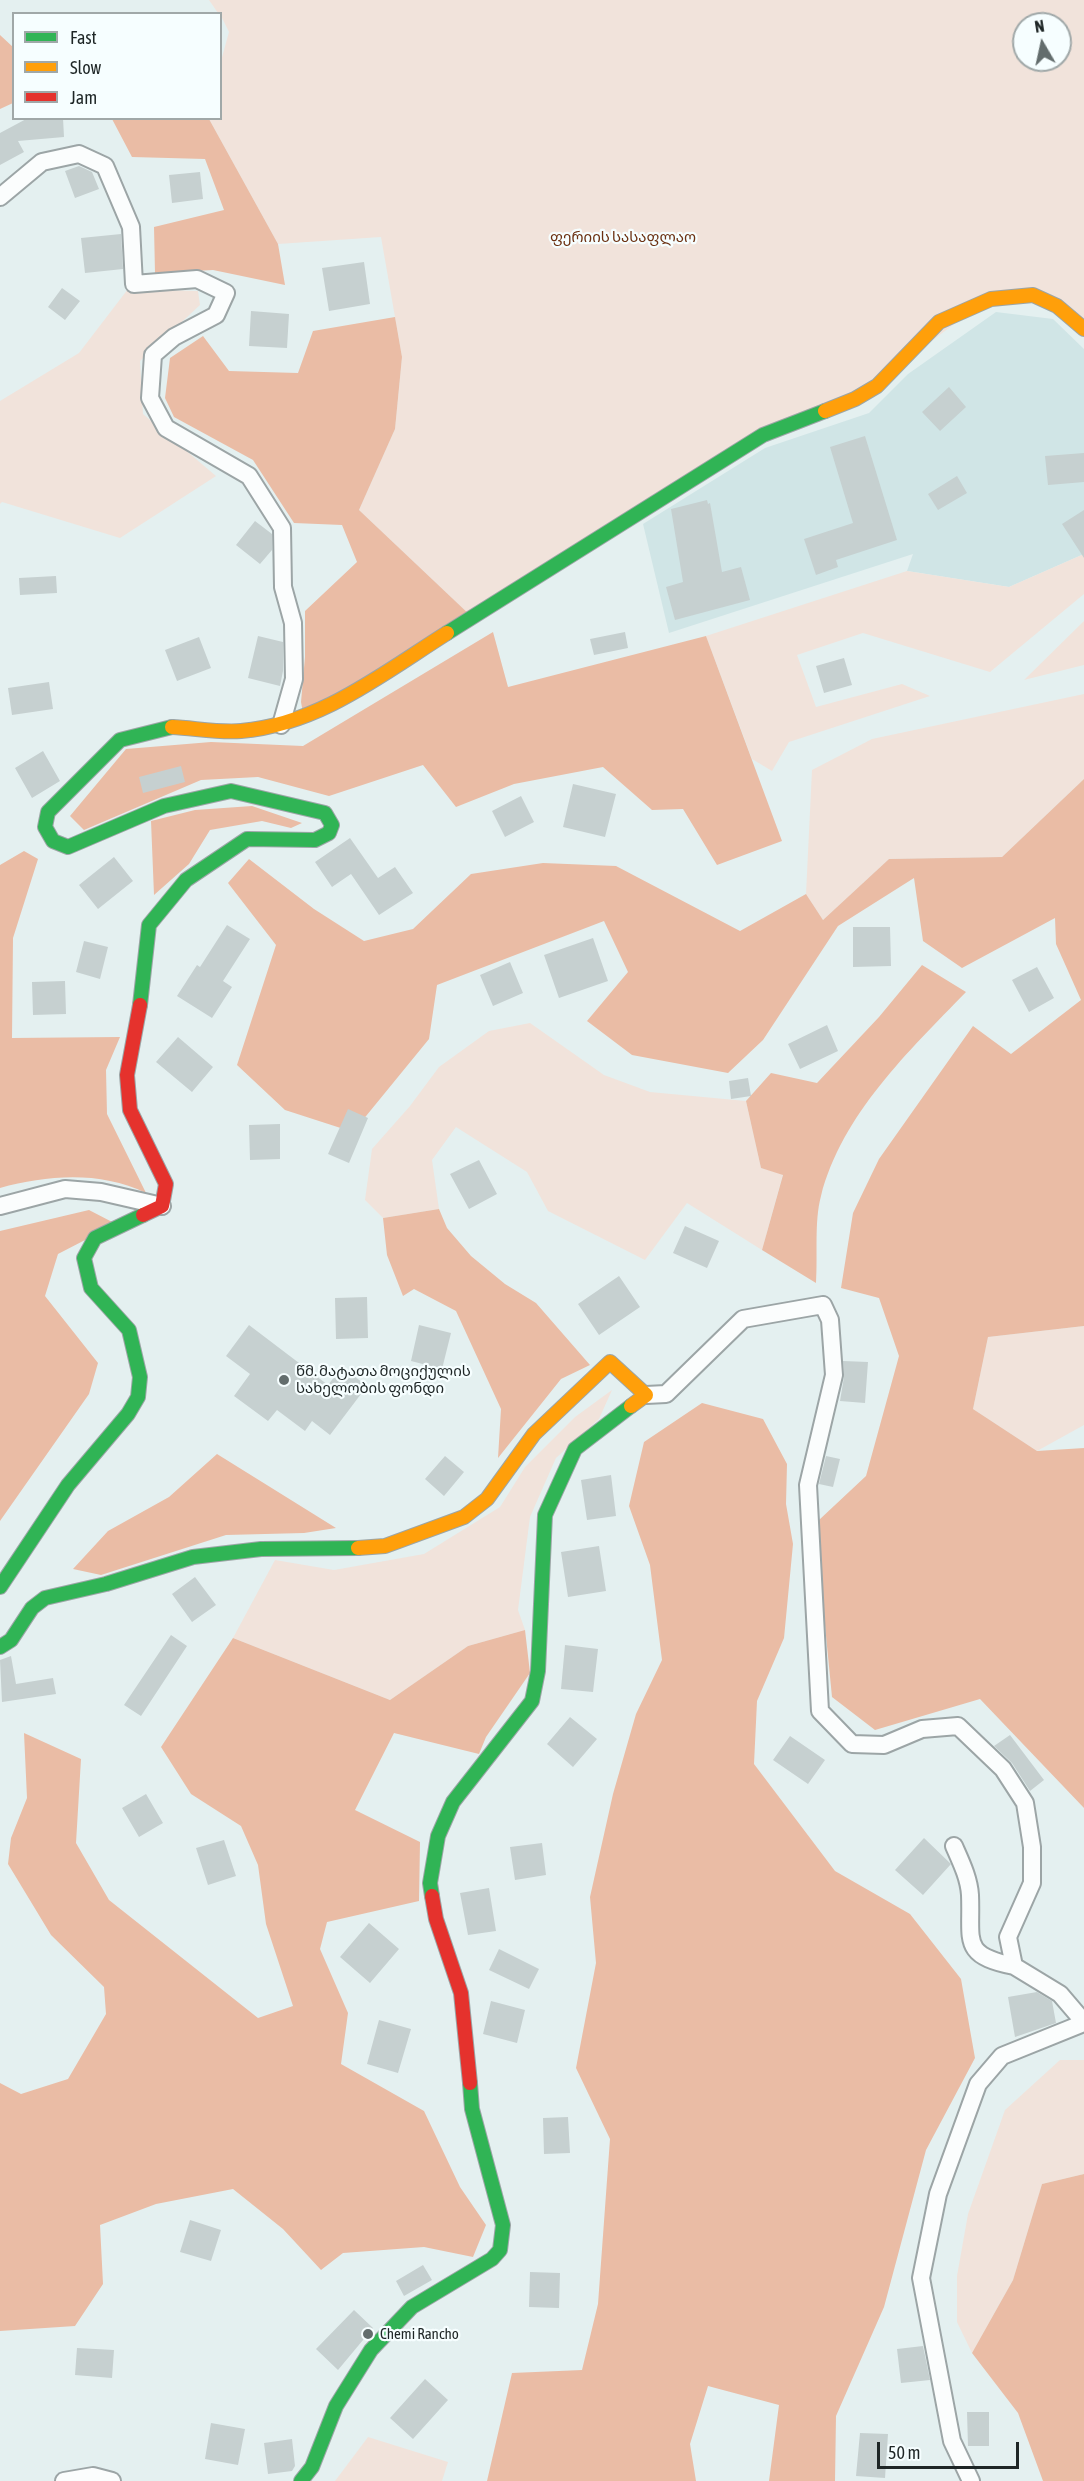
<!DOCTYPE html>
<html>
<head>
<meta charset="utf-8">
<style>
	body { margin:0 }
	#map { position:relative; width:1084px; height:2481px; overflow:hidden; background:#e4f0f0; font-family:"Asap Condensed",sans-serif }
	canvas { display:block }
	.legend { position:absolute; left:12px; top:12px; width:210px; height:108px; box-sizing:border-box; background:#f6feff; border:2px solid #a0a8a8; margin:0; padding:8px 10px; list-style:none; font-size:18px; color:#1e2626 }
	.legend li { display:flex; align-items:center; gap:12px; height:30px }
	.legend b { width:30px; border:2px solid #a0a8a8 }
	.north { position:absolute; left:1012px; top:12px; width:60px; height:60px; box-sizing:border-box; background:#f6feff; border:2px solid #a0a8a8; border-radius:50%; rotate:351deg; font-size:16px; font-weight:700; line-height:24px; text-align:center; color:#1e2626 }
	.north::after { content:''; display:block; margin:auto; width:21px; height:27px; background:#636d6d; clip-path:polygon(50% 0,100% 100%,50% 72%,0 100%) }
	.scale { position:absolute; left:877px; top:2442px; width:142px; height:27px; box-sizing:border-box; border:3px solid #1e2626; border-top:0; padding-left:8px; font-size:18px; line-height:21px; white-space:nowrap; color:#1e2626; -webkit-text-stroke:4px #f6feff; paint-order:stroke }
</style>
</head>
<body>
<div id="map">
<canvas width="1084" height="2481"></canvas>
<ul class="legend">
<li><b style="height:8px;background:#30b455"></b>Fast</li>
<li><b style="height:8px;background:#ff9f0a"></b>Slow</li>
<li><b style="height:8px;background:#e5322d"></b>Jam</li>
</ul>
<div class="north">N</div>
<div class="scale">50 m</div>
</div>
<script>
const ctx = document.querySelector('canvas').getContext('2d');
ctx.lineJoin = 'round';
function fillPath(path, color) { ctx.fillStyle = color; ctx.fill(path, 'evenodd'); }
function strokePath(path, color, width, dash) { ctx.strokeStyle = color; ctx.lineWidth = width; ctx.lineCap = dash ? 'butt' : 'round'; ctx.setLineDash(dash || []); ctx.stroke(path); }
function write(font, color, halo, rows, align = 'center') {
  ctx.font = font + ' "Asap Condensed","Noto Sans Georgian",sans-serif'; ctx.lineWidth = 4.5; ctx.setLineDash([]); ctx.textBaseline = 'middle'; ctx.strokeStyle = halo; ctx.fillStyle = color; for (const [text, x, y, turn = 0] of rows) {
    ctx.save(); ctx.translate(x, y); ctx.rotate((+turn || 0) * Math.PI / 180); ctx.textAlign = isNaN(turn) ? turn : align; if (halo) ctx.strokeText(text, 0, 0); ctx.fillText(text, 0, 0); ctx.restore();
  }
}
fillPath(new Path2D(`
	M996,312L1053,319L1084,349V554L1009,587L907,571L913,554L669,633L643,524L765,448L869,413L908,374Z`), '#d0e5e6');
fillPath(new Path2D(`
	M209,0H1084V323L1058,305L990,297L876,383L761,431L471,616L359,510L395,429L402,357L381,237L278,244L209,119L220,118L221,61L229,32L220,14L218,13ZM1024,24H1060V60H1024Z
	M128,289L198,291L200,305L140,361L143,414L216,476L120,538L2,502L0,504V401L79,353Z
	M1084,554V594L990,672L863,633L797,655L816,707L902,684L930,696L789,742L772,771L752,759L706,636L907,571L1009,587Z
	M1084,621V665L1024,680Z
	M1084,694V779L1002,857L889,859L823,920L806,894L812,770L872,739Z
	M530,1023L604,1075L650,1092L746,1101L761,1168L783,1174L762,1250L687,1203L645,1260L548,1211L527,1172L456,1127L432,1160L439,1209L383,1218L365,1200L372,1149L410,1106L439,1067L489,1031Z
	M1084,1326V1425L1037,1451L973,1409L988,1337Z
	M612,1390L599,1419L556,1458L530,1517L518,1610L525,1630L468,1646L390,1700L233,1638L275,1560L334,1570L424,1554L500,1507L525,1467L575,1417Z
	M1060,2060H1084V2174L1042,2184L1013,2280L972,2353L957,2322V2276L968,2214L1005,2110Z
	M368,2437L448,2462L442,2481H335Z`), '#f1e3db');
fillPath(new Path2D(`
	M0,35L14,48L13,103L0,109Z
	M112,119H209L278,244L285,285L213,270L155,273L154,227L224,210L205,159L132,157Z
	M395,317L402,357L395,429L359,510L471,616L303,713L301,702L305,657V611L357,562L342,525L294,523L253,460L174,417L165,398L170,358L203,336L229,371L298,373L313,331Z
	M493,632L508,687L706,636L782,841L717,865L683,809L652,810L603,767L514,784L456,807L423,765L329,796L258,777L201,780L84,830L70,816L126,749L211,742L303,746Z
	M1084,779V1326L988,1337L973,1409L1037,1451L1084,1448V1808L980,1699L875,1730L832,1697L822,1595L819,1520L866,1476L899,1356L879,1298L841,1288L853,1213L879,1159L973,1026L1011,1054L1081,1000L1056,944L1055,918L962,968L923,941L914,878L838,926L763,1040L728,1073L632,1055L587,1021L628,972L604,921L437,985L429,1039L353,1132L285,1110L237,1065L276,945L228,883L249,859L314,909L364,941L413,929L471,874L543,863L616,866L740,931L806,894L823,920L889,859L1002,857Z
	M252,806L302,823L291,828L262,821L210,830L189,864L154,895L151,821L195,810Z
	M24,851L38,859L13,938L12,1038L120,1037L106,1070L107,1114L146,1193C100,1171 48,1175 0,1188V865Z
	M922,965L966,992C909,1051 842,1114 821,1196C814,1222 818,1255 816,1283L762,1250L783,1175L761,1168L746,1101L771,1073L817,1083L879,1017Z
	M439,1209L447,1228L471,1256L505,1284L536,1303L590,1365L561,1379L498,1458L501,1409L456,1311L414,1289L403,1296L387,1255L383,1218Z
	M89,1210L116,1224L58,1254L45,1296L98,1363L89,1394L0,1521V1231Z
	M702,1403L763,1419L787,1464L786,1504L793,1544L784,1638L757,1701L754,1764L835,1871L910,1914L961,1979L975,2058L926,2150L884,2307L836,2416L835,2481H769L779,2405L708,2386L690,2444L696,2481H487L512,2373L582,2370L598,2304L610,2139L576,2068L596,1963L590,1897L613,1794L636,1714L662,1660L650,1565L629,1506L644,1442Z
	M217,1454L336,1528L304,1533L226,1535L101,1575L73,1569L108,1531L169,1497Z
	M525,1630L530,1673L486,1737L479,1754L394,1733L355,1810L420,1842L419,1901L327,1922L320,1949L348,2013L341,2064L424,2111L460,2187L486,2225L473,2257L424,2247L343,2253L321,2270L283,2229L233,2189L156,2204L100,2225L103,2284L75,2326L0,2331V2083L21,2094L68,2079L106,2014L104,1987L51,1935L8,1864L11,1838L27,1798L24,1733L81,1759L76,1843L109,1900L258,2018L293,2006L266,1924L258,1865L241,1826L191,1794L161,1747L233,1638L390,1700L468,1646Z
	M1084,2174V2481H1043L1018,2413L972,2353L1013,2280L1042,2184Z`), '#eabca5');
fillPath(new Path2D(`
	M28,118H63L64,137L18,141L24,152L0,165V133Z
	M79,166L92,172L99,189L75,198L65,171Z
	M200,172L203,199L172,203L169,175Z
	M121,234L123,269L85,273L81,238Z
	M364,262L370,304L329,311L322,268Z
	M62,288L80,301L65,320L48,307Z
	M251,311L289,314L287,348L249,346Z
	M949,387L966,407L940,431L922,412Z
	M865,436L897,540L836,560L838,567L816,575L804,539L853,523L830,447Z
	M1084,453V482L1048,485L1045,456Z
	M957,476L967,493L938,510L928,494Z
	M707,500L708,504L710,503L722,572L741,567L750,600L675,620L666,587L683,582L671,509Z
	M1084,510V558L1062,524Z
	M255,521L272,534V550L260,564L236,545Z
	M56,576L57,593L20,595L19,578Z
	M625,632L628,648L594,655L590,639Z
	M258,636L283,642V671L280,686L248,678Z
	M199,637L211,668L177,681L165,650Z
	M844,658L852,685L824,693L816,666Z
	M49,682L53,709L12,715L8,688Z
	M43,751L60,781L32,798L15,768Z
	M181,766L185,782L143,793L139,777Z
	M573,784L616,794L605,837L563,827Z
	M521,796L534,822L505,837L492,811Z
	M350,838L378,878L395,867L413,893L379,915L351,874L332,887L315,862Z
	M114,857L133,881L98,909L79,885Z
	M227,925L250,939L223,981L232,987L212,1018L177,996L197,965L200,967Z
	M853,927H890L891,966L853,967Z
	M593,938L608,981L559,998L544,955Z
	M84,941L108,947L100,979L76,972Z
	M510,962L523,993L493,1006L480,975Z
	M1037,967L1054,998L1029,1012L1012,980Z
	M65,981L66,1014L33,1015L32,982Z
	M827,1025L838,1051L800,1069L788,1044Z
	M178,1037L213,1067L192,1092L156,1062Z
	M748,1078L751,1096L731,1099L729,1081Z
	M348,1109L368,1118L349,1163L328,1154Z
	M280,1124V1159L250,1160L249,1125Z
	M479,1160L497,1194L469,1209L450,1174Z
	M685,1226L719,1241L707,1268L673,1253Z
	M619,1276L640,1307L599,1335L578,1304Z
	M367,1297L368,1338L336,1339L335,1298Z
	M249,1325L328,1385L342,1367L367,1386L330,1435L312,1421L305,1431L277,1410L268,1421L234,1396L250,1374L226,1356Z
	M419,1325L451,1333L442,1369L411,1361Z
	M843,1361L868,1362L865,1403L840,1401L844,1377Z
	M445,1456L464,1472L444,1496L425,1479Z
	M826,1456L840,1459L833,1487L819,1484Z
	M611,1475L616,1516L587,1520L581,1480Z
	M599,1546L606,1591L568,1597L561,1552Z
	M195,1577L216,1605L192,1622L172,1594Z
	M171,1635L187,1646L141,1716L124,1705Z
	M565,1645L598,1649L593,1692L561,1689Z
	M11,1656L16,1684L53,1678L56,1694L2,1702L0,1660Z
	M570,1717L597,1739L573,1767L547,1744Z
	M1010,1735L1044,1780L1030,1791L1012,1763L994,1746Z
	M790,1736L825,1760L808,1784L773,1760Z
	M146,1794L163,1823L139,1837L122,1808Z
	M924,1838L951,1864L923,1895L895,1870Z
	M224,1840L236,1876L208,1885L196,1848Z
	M542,1843L546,1875L515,1880L510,1847Z
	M489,1888L496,1931L468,1935L460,1893Z
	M369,1923L399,1949L370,1983L340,1957Z
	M499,1949L539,1969L529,1989L489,1970Z
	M1037,1992L1052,2001L1056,2023L1015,2037L1008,1997Z
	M491,2001L525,2010L517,2043L483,2034Z
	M379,2020L411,2029L398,2073L367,2064Z
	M568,2117L570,2153L544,2154L543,2118Z
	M190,2220L221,2230L211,2261L180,2252Z
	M423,2265L432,2280L404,2296L396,2281Z
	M530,2272L560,2273L559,2308L529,2307Z
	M354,2310L373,2328L338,2370L316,2349Z
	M923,2346L930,2380L901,2383L897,2349Z
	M77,2348L114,2350L112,2378L75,2375Z
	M425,2379L448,2400L413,2439L390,2418Z
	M967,2412H989V2446H968Z
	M211,2423L245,2429L238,2465L205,2459Z
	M860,2433L888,2434L885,2478L856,2476Z
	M292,2439L295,2466L292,2471L268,2474L264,2443Z`), '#c6d0d0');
const street = new Path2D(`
	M0,197L42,162L79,154L105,166L131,227L134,284L197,279L226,293L216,315L174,337L153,355L150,398L166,428L249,476L282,528L283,587L293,623L294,679L281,725
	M0,1206L65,1189L101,1192L162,1206
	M646,1395L666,1394L743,1319L823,1305L830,1320L834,1375L808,1485L820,1711L852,1744L884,1745L922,1729L958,1726L1003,1769L1025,1803L1032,1847V1883L1008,1937L1014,1966L1060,1994L1084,2022
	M954,1846C961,1862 969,1878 970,1895C972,1941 960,1955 1014,1966
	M64,2481L93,2476L112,2481
	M971,2481L952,2441L921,2278L938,2194L978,2084L1002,2056L1084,2023`);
const fast = new Path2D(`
	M447,633L763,435L825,411
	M140,1005L149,925L186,880L247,839L315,840L329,833L332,825L325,813L231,791L164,806L68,847L53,841L45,827L48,812L120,740L172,727
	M0,1587L68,1485L128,1414L138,1397L140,1377L129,1330L91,1288L84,1258L95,1238L143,1215
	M0,1647L11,1640L32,1608L45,1598L106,1584L193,1557L261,1549L358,1548
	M432,1896L430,1883L438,1836L453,1802L532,1701L538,1671L545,1515L575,1449L631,1406
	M301,2481L312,2467L336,2406L371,2350L412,2307L492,2259L500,2250L503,2225L472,2109L470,2083`);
const slow = new Path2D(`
	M825,411L855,399L877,386L939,322L991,299L1033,295L1057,306L1084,329
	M172,727C194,728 219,733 241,731C320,724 382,674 447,633
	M358,1548L385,1546L464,1517L487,1499L534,1434L610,1362L646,1395L631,1406`);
const jam = new Path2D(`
	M140,1005L127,1075L130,1110L166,1184L162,1206L143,1215
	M432,1896L436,1919L461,1993L470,2083`);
strokePath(street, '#9ca5a6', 20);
strokePath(fast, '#9ca5a6', 16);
strokePath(slow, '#9ca5a6', 16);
strokePath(jam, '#9ca5a6', 16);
strokePath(street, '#fbfdfd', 16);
strokePath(fast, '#30b455', 14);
strokePath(slow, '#ff9f0a', 14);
strokePath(jam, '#e5322d', 14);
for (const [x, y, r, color] of [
	[284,1380,6,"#636d6d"],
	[368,2334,6,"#636d6d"]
]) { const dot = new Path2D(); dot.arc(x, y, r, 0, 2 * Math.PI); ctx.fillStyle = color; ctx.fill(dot); strokePath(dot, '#f6feff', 2); }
write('15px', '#6c3112', '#f6feff', [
	["ფერიის სასაფლაო",623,237]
]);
write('15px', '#1e2626', '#f6feff', [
	["წმ. მატათა მოციქულის",296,1371],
	["სახელობის ფონდი",296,1388],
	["Chemi Rancho",380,2334]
], 'left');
</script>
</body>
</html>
